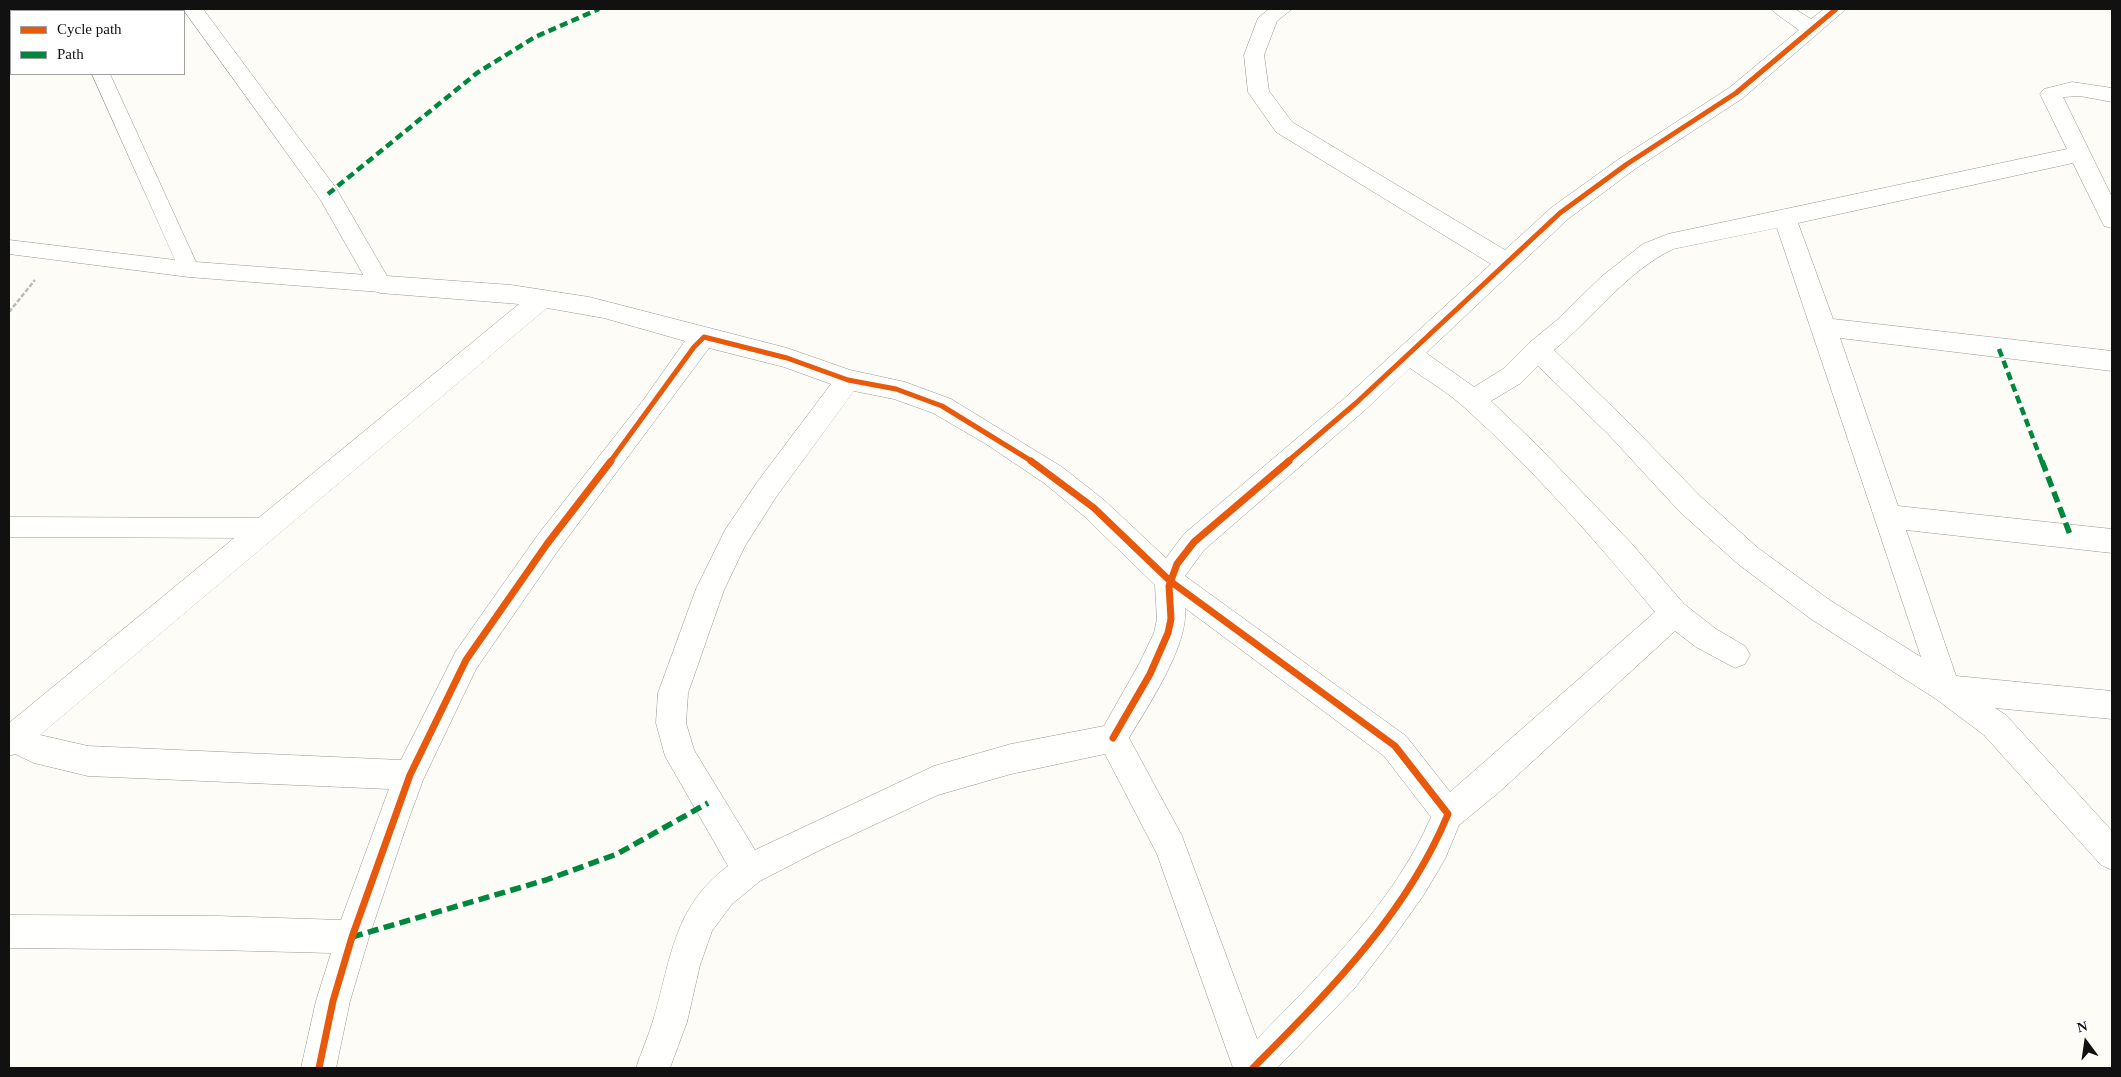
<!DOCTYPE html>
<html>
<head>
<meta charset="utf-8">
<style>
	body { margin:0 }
	#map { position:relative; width:2121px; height:1077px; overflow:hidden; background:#fdfcf7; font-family:Georgia,serif }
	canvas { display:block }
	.frame { position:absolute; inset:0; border:10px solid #111; pointer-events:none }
	.legend { position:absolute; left:10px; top:10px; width:175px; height:65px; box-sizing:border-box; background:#fff; border:1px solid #a0a0a0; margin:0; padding:6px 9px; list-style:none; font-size:15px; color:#111 }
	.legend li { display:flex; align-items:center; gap:10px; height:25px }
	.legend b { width:25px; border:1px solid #a0a0a0 }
	.north { position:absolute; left:2061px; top:1017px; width:50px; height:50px; -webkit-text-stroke:4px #fff; paint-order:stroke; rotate:346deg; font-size:14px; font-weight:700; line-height:20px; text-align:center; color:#111 }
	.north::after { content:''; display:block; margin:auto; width:18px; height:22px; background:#111; clip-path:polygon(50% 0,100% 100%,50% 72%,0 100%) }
</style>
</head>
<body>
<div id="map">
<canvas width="2121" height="1077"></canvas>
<div class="frame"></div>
<ul class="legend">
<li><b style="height:6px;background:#e8590c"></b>Cycle path</li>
<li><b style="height:6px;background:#00873e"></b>Path</li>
</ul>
<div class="north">N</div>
</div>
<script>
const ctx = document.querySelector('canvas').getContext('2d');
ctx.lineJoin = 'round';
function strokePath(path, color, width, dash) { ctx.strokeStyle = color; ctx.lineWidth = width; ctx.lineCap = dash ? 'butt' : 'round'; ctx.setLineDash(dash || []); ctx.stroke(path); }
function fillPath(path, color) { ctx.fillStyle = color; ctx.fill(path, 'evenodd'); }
const lane = new Path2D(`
	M11,56V68L9,69V57Z
	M92,74H110L196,262L380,276L387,279L390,284L387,289L380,292L189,277L9,254V240L175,260Z
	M9,517L263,518L271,521L275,528L271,535L263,538L9,537Z`);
const street = new Path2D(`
	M183,9H203L336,188L387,276L511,285L589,297L787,348L850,370L905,382L951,399L1062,467L1104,500L1166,558L1184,534L1347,396L1491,264L1276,132L1248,92L1244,55L1258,18L1269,9H1292L1277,21L1264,55L1269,91L1292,122L1505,250L1552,207L1619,159L1729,88L1799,30L1775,13L1772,9H1795L1811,19L1824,9H1846L1743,98L1635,169L1568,219L1426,353L1474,387L1503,369L1529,343L1557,320L1601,277L1643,244L1668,234L2067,149L2040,94L2044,89L2072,82L2112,88V102L2080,96L2063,97L2112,197V228L2104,226L2073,163L1798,223L1833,319L2112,351V371L1840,338L1898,506L2112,529V553L1906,530L1956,676L2112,691V719L1995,708L2006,715L2112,831V870L2101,865L1984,735L1936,699L1811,619L1738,564L1680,512L1609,435L1538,366L1521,383L1491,401L1537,445L1632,544L1684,604L1716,629L1745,646L1750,655L1745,664L1735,668L1696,647L1675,631L1497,794L1459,825L1445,859L1423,896L1393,938L1354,989L1277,1068H1233L1157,854L1105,754L1011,774L938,795L820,850L760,881L732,904L712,931L700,965L687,1022L670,1068H636C641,1053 648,1037 653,1021C671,960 673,907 728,866L665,756L656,723L658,693L696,589L725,530L758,481L831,384L784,367L709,348L557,552L476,669L423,780L408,821L369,937L350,1001L336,1068H301L316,1001L331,953L217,950L9,948V915L217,916L341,920L389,789L88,776L34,763L15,754L9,756V723L519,304L380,293L372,290L320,199ZM1777,228L1921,657L1831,601L1758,548L1700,496L1627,421L1554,350C1594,317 1626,272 1673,249ZM547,308L604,318L685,341L644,399L537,536L456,651L401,760L88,746L40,735ZM1410,368C1428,381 1449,393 1465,408C1534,470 1596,541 1655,612L1450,792L1406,736L1185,576L1204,550L1365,410ZM854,391L894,399L933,413L986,444L1044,483L1084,516L1155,585L1157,619L1154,633L1139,664L1104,726L1011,744L934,766L755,850L694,750L686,723L688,693L724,590L745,546L776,497ZM1185,608L1384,756L1431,817C1396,900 1319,976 1257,1039L1182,836L1129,738C1148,706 1189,645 1185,608Z`);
strokePath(lane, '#979795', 1);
strokePath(street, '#979795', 1);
strokePath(new Path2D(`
	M9,312L35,280`), '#b9b9b8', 2.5, [4.5, 2]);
fillPath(lane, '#fffffe');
fillPath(street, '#fffffe');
strokePath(new Path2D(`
	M328,194L477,73L535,37L599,9
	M1999,349L2042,462`), '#00873e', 4.5, [8, 4.5]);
strokePath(new Path2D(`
	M2042,461L2071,537
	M352,937L546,880L617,854L708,803`), '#00873e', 5.5, [11, 5.5]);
strokePath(new Path2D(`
	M610,462L694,347L704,337L787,358L848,380L896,389L942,406L1033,462
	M1287,462L1356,403L1560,213L1627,164L1736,93L1836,9`), '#e8590c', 5);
strokePath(new Path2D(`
	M1031,461L1094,508L1170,581L1395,746L1448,814C1407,914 1328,992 1253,1068
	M1113,738L1150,674L1168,633L1171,619L1169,586L1177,564L1194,542L1289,461
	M319,1068L333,1001L352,937L410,775L466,660L547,544L611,461`), '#e8590c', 7);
</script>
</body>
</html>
